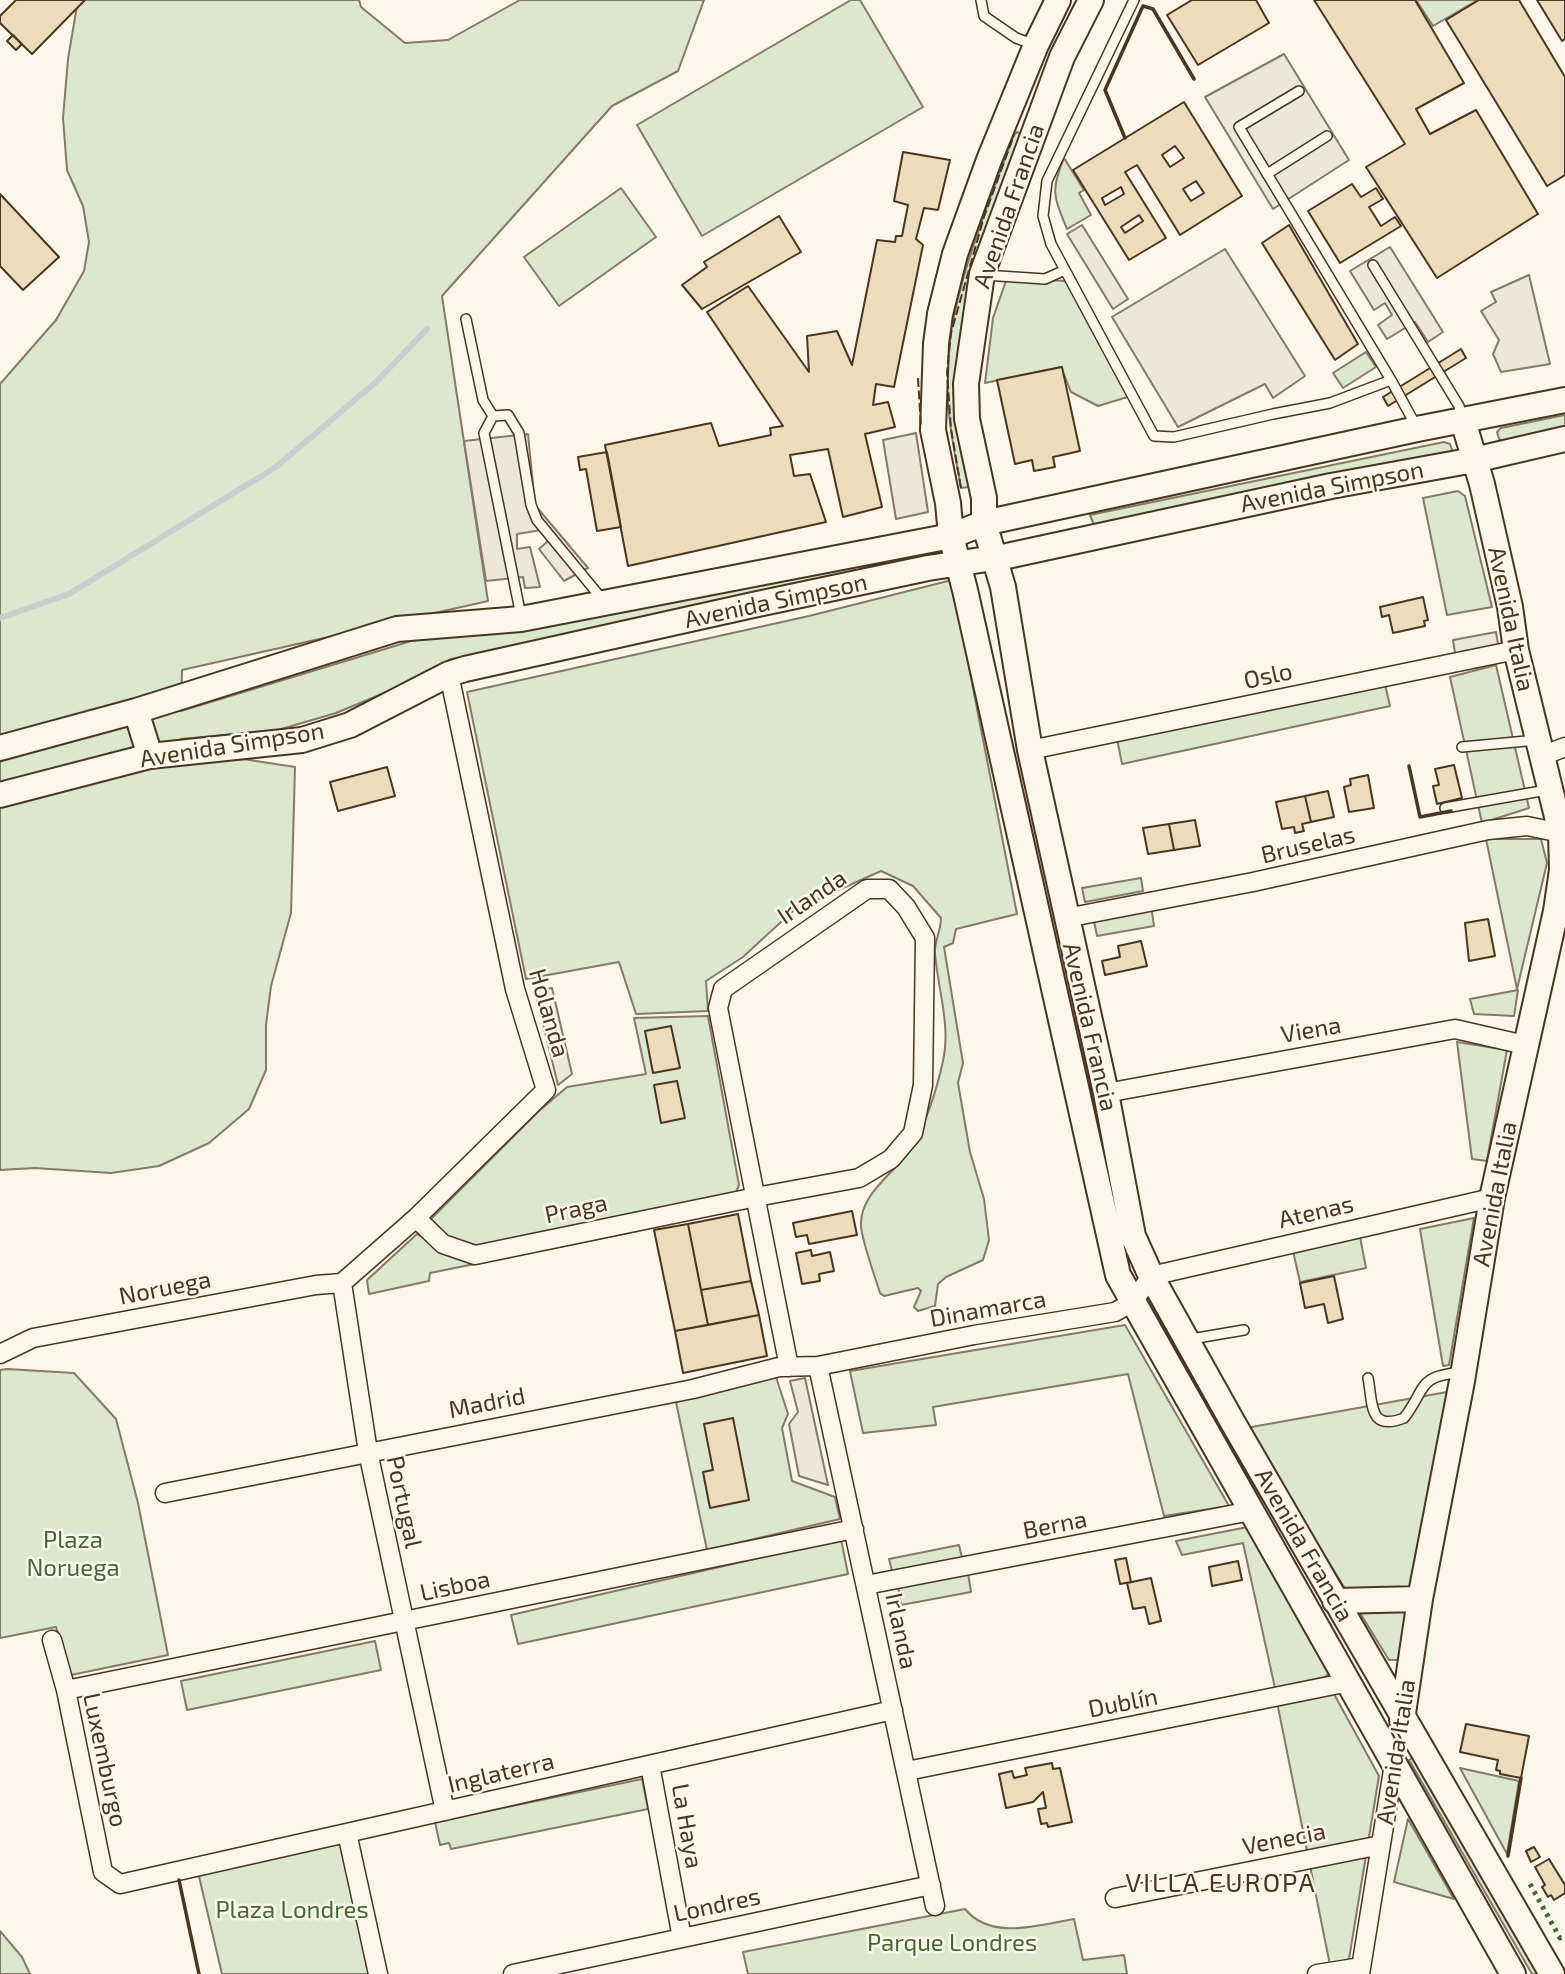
<!DOCTYPE html>
<html>
<head>
<meta charset="utf-8">
<style>
	body { margin:0 }
	canvas { display:block; background:#fbf6e9 }
</style>
</head>
<body>
<canvas width="1565" height="1974"></canvas>
<script>
const ctx = document.querySelector('canvas').getContext('2d');
ctx.lineJoin = 'round';
function fillPath(path, color) { ctx.fillStyle = color; ctx.fill(path, 'evenodd'); }
function strokePath(path, color, width, dash) { ctx.strokeStyle = color; ctx.lineWidth = width; ctx.lineCap = dash ? 'butt' : 'round'; ctx.setLineDash(dash || []); ctx.stroke(path); }
function write(font, color, halo, rows, align = 'center') {
  ctx.font = font + ' "Exo 2",sans-serif'; ctx.lineWidth = 5; ctx.setLineDash([]); ctx.textBaseline = 'middle'; ctx.strokeStyle = halo; ctx.fillStyle = color; for (const [text, x, y, turn = 0] of rows) {
    ctx.save(); ctx.translate(x, y); ctx.rotate((+turn || 0) * Math.PI / 180); ctx.textAlign = isNaN(turn) ? turn : align; if (halo) ctx.strokeText(text, 0, 0); ctx.fillText(text, 0, 0); ctx.restore();
  }
}
const green = new Path2D(`
	M78,0H359L361,7L405,43L448,40L520,0H704L678,71L612,106L442,296L488,601L182,670L181,711L431,635L930,550L931,556L764,590L739,602L451,659L401,686L336,713L278,730L181,739V761L243,759L295,767L291,913L271,986L266,1025V1070L249,1109L209,1143L159,1166L111,1173L35,1168L0,1170V384L56,320L84,271L89,242L83,206L67,170L63,118L68,59Z
	M851,0H860L923,107L702,236L637,125Z
	M1416,0H1478L1433,26Z
	M1017,132L1021,134L966,310L958,350L956,384L958,420L969,487L961,488C954,450 946,410 947,371C949,297 988,204 1014,135Z
	M1064,158L1084,190L1079,193L1091,215L1067,229C1054,197 1050,191 1064,158Z
	M621,188L656,237L559,306L524,257Z
	M1007,278L1066,281L1131,396L1098,406L1071,392L1061,367L985,383L993,318Z
	M1366,352L1376,367L1343,388L1333,373Z
	M1565,415V428L1503,441L1499,439L1497,432L1501,428Z
	M1444,442L1450,444L1453,452L1095,527L1090,515Z
	M1458,491L1465,496L1492,607L1447,615L1423,498Z
	M952,580L1017,914L956,929L953,943L944,947L963,1063L958,1083L970,1152L984,1199L989,1240L983,1260L946,1277L938,1284L935,1306L918,1311L914,1307L921,1291L918,1288L884,1296L880,1293C875,1276 862,1242 861,1226C859,1191 901,1170 915,1142C928,1117 937,1088 943,1061C951,1027 938,989 935,954C934,942 941,931 941,918L913,886L881,871L794,910L743,957L706,981L708,1011L636,1014L619,962L526,979L467,692L809,616Z
	M1496,665L1529,808L1482,823L1450,677Z
	M1384,680L1390,706L1122,764L1116,734Z
	M1486,839H1541L1547,863L1517,989Z
	M1141,878L1143,891L1085,902L1082,888Z
	M1151,905L1154,926L1097,936L1093,916Z
	M1518,990L1514,1016L1474,1014L1470,999Z
	M708,1016L739,1185L736,1192L472,1248L455,1245L431,1219L539,1111L567,1087L646,1074L634,1018Z
	M1457,1042L1507,1050L1487,1161L1472,1159Z
	M1474,1218L1449,1365L1443,1366L1420,1229Z
	M637,1228L638,1231L430,1273L429,1281L369,1294L367,1280L417,1234L468,1261Z
	M1360,1237L1366,1268L1300,1282L1293,1251Z
	M1125,1325L1229,1506L1164,1516L1128,1374L933,1407L936,1425L863,1433L850,1371Z
	M7,1369L74,1373L116,1419L138,1503L168,1655L71,1675L56,1627L0,1638V1370Z
	M776,1377L788,1414L782,1428L792,1481L835,1497L840,1519L707,1550L676,1402Z
	M1447,1392L1400,1660H1389L1246,1428Z
	M1253,1526L1332,1671L1325,1677L1275,1688L1243,1543L1182,1555L1176,1541Z
	M841,1539L848,1574L518,1644L511,1615Z
	M959,1545L962,1558L892,1571L889,1559Z
	M968,1573L971,1592L901,1605L898,1586Z
	M375,1641L381,1670L187,1710L181,1681Z
	M1334,1694L1379,1776L1349,1959L1330,1965L1277,1702Z
	M1416,1756L1543,1974H1532L1409,1760Z
	M1460,1768L1519,1781L1507,1854Z
	M642,1779L648,1809L451,1849L449,1843L440,1845L435,1822Z
	M1408,1819L1454,1899L1394,1882Z
	M343,1833L373,1974H222L197,1868Z
	M965,1909C991,1941 1039,1925 1074,1919L1083,1960L1124,1955L1127,1974H748L743,1952Z
	M0,1931L22,1957L30,1974H0Z`);
fillPath(green, '#dce7d0');
strokePath(green, '#887966', 2);
const parking = new Path2D(`
	M1284,54L1349,160L1273,209L1205,97Z
	M1082,225L1128,299L1113,309L1067,234Z
	M1390,247L1443,332L1428,342L1415,322L1387,339L1378,325L1392,315L1385,303L1374,310L1350,271Z
	M1225,249L1305,376L1273,398L1265,384L1178,427L1112,317Z
	M1529,275L1550,364L1501,372L1493,354L1499,340L1481,311L1496,302L1491,292Z
	M916,433L928,512L896,519L883,440Z
	M528,434L535,505L588,568L564,581L539,549L548,541L541,530L517,534V549L530,547L540,587L525,588L523,577L486,581L464,441Z
	M1496,632L1499,650L1456,659L1453,640Z
	M552,988L572,1074L558,1085L535,991Z
	M805,1378L828,1485L799,1476L789,1424L798,1412L790,1381Z`);
fillPath(parking, '#ede7d9');
strokePath(parking, '#887966', 2);
strokePath(new Path2D(`
	M0,618L69,594L276,467L376,382L427,329`), '#c9cecd', 6);
const building = new Path2D(`
	M16,0H85L32,54L0,23V16Z
	M1192,0H1256L1269,23L1198,65L1167,15Z
	M1314,0H1415L1464,83L1416,109L1430,134L1476,110L1538,214L1437,278L1366,167L1405,144Z
	M1479,0H1519L1565,77V175L1547,186L1446,20Z
	M1537,0H1565V39L1562,41Z
	M13,35L22,44L16,50L7,41Z
	M1184,102L1242,196L1180,235L1137,165L1125,172L1166,238L1129,260L1073,170ZM1175,146L1184,158L1170,167L1162,155ZM1196,181L1204,193L1191,201L1183,189ZM1121,187L1124,194L1105,205L1102,198ZM1139,215L1143,221L1125,233L1121,227Z
	M903,152L950,160L938,210L924,208L916,239L923,245L894,387L876,384L873,405L888,402L895,427L865,434L882,507L843,517L828,449L790,455L794,476L810,474L826,522L628,566L605,445L711,423L719,446L771,435L770,428L783,426L707,312L748,286L809,372L807,336L837,331L852,365L877,240L895,242L896,236H902L908,205L894,201Z
	M1352,184L1361,197L1376,188L1383,199L1369,207L1381,226L1395,217L1401,226L1340,263L1308,211Z
	M0,194L59,257L23,290L0,266Z
	M779,216L801,252L702,309L682,285L707,267L704,262Z
	M1289,225L1358,344L1335,360L1262,243Z
	M1461,349L1466,358L1388,406L1383,397Z
	M1062,367L1080,451L1053,457L1055,467L1034,471L1032,460L1015,464L997,380Z
	M607,452L621,527L597,531L586,469L580,470L578,457Z
	M1423,597L1428,620L1424,621L1425,626L1393,633L1389,615L1382,617L1380,607Z
	M1454,765L1462,798L1437,804L1433,786L1439,785L1435,769Z
	M387,767L395,796L338,811L330,782Z
	M1368,775L1374,808L1349,812L1344,787L1351,785L1350,779Z
	M1328,791L1334,817L1311,822L1305,796Z
	M1305,796L1311,822L1302,824L1304,831L1295,833L1294,827L1282,829L1276,802Z
	M1195,820L1200,846L1174,850L1169,824Z
	M1169,824L1174,850L1148,854L1143,828Z
	M1488,919L1495,956L1469,961L1465,923Z
	M1141,941L1147,966L1105,975L1102,961L1120,957L1118,946Z
	M671,1026L680,1068L653,1073L645,1031Z
	M677,1081L685,1118L661,1123L654,1085Z
	M852,1211L857,1235L809,1244L807,1235L796,1237L793,1223Z
	M738,1214L751,1281L701,1290L688,1224Z
	M688,1224L708,1325L675,1331L654,1230Z
	M811,1250L812,1256L830,1252L834,1271L819,1274L820,1281L802,1284L796,1253Z
	M1334,1276L1343,1319L1328,1323L1324,1304L1305,1308L1300,1283Z
	M751,1281L759,1315L708,1325L701,1290Z
	M759,1315L767,1356L683,1373L675,1331Z
	M733,1418L749,1500L710,1508L703,1472L713,1470L704,1424Z
	M1126,1558L1131,1582L1120,1584L1115,1560Z
	M1238,1561L1242,1580L1212,1586L1209,1567Z
	M1151,1578L1161,1621L1149,1624L1145,1607L1133,1609L1127,1583Z
	M1466,1724L1529,1736L1521,1778L1500,1774V1771L1496,1770L1498,1760L1460,1752Z
	M1052,1763L1053,1769L1060,1768L1072,1822L1048,1827L1047,1823L1041,1824L1038,1809L1046,1808L1043,1792L1033,1802L1006,1808L999,1774L1012,1771L1014,1778L1027,1775L1025,1768Z
	M1534,1847L1540,1857L1531,1862L1526,1851Z
	M1549,1859L1565,1885V1893L1554,1900L1551,1895L1548,1897L1542,1887L1545,1885L1535,1867Z`);
fillPath(building, '#ecdcbc');
strokePath(building, '#4a3520', 2);
const lane = new Path2D(`
	M981,0L984,16L1016,38L1035,45
	M1134,0L1047,181L1043,216L1051,244L1154,436L1174,437L1273,414L1330,403L1391,380
	M1299,91L1239,127L1391,380L1416,426
	M1267,174L1327,136
	M1373,265L1459,406L1462,417
	M984,275L1045,279L1065,270
	M466,319L483,400L493,416
	M521,616L484,433L493,416L508,415L519,433L531,505L537,520L602,599
	M1462,747L1537,740
	M1445,808L1547,790
	M1191,1339L1244,1330
	M1368,1378C1373,1403 1368,1432 1404,1418C1427,1388 1416,1376 1463,1372`);
const street = new Path2D(`
	M1030,750L1516,650
	M1542,756L1565,747
	M1066,918L1253,882L1488,830L1527,826L1561,833
	M1106,1093L1455,1029L1525,1045
	M416,1218L443,1244L475,1255L756,1197L859,1178L891,1159L913,1133L923,1085L925,938L906,907L889,889H867L723,989L718,1008L789,1367
	M342,1283L416,1218L546,1090L515,989L449,674
	M342,1283L368,1452L445,1811
	M0,1354L33,1338L316,1285L342,1283
	M818,1366L935,1906
	M165,1493L693,1389L779,1367L818,1366L974,1335L1115,1312L1133,1302L1151,1276L1492,1198
	M866,1585L1251,1511
	M52,1640L66,1690L103,1872L120,1884L893,1710
	M66,1690L854,1529
	M650,1765L682,1938
	M907,1771L1349,1682
	M347,1833L378,1974
	M1115,1898L1381,1845
	M513,1974L931,1885
	M1317,1974L1361,1967
	M1360,1974L1394,1764`);
const secondary = new Path2D(`
	M1058,0L1036,45L989,160L955,254L940,314L936,344L933,430L948,503L951,536L965,590L1118,1275L1513,1974
	M1091,0L1062,57L982,274L966,384L967,419L984,498V523L1003,587L1030,750L1106,1093L1133,1236L1151,1276L1232,1421L1552,1974
	M136,711L150,756
	M0,748L136,711L397,629L521,619L951,536L984,523L1417,429L1565,400
	M0,795L150,756L302,740L350,725L449,674L465,669L753,605L928,568L1007,556L1331,486L1474,460L1565,439
	M1335,1601L1420,1599
	M1402,1720L1420,1599L1462,1381L1492,1198L1556,911L1562,870L1561,833L1516,650L1510,607L1482,484L1463,421`);
strokePath(lane, '#4a3520', 12);
strokePath(street, '#4a3520', 21);
strokePath(secondary, '#4a3520', 28);
strokePath(lane, '#fbf6e9', 9);
strokePath(street, '#fbf6e9', 18);
strokePath(secondary, '#fbf6e9', 24);
strokePath(new Path2D(`
	M1530,1884L1560,1938L1565,1935`), '#436837', 5, [3.5, 5]);
strokePath(new Path2D(`
	M918,378L921,427
	M961,488L951,429L947,372L951,333L984,217L1014,135`), '#4a3520', 2, [9, 3.5]);
strokePath(new Path2D(`
	M1125,138L1105,90L1143,6L1153,9L1194,79
	M1409,766L1420,817L1451,811
	M1508,1856L1521,1778
	M179,1880L199,1974`), '#4a3520', 3.5);
write('24px', '#4a3520', '#fbf6e9', [
	["Avenida Francia",1009,206,-71],
	["Avenida Simpson",1332,487,-11],
	["Avenida Simpson",776,601,-12],
	["Avenida Italia",1511,619,78],
	["Oslo",1268,676,-12],
	["Avenida Simpson",232,745,-9],
	["Bruselas",1308,845,-13],
	["Irlanda",812,897,-34],
	["Holanda",549,1013,74],
	["Avenida Francia",1090,1027,77],
	["Viena",1311,1030,-10],
	["Avenida Italia",1495,1194,-79],
	["Praga",576,1209,-12],
	["Atenas",1316,1212,-13],
	["Noruega",165,1288,-11],
	["Dinamarca",988,1309,-10],
	["Madrid",487,1403,-11],
	["Portugal",404,1502,78],
	["Berna",1055,1525,-11],
	["Avenida Francia",1304,1545,60],
	["Lisboa",455,1586,-12],
	["Irlanda",901,1631,78],
	["Dublín",1123,1703,-11],
	["Avenida Italia",1396,1752,-81],
	["Luxemburgo",105,1760,78],
	["Inglaterra",501,1773,-13],
	["La Haya",687,1826,80],
	["Venecia",1284,1839,-11],
	["Londres",717,1905,-12]
]);
write('24px', '#436837', '#fbf6e9', [
	["Plaza",73,1540],
	["Noruega",73,1568],
	["Plaza Londres",292,1910],
	["Parque Londres",952,1943]
]);
ctx.letterSpacing = '2px';
write('26px', '#4a3520', '#fbf6e9', [
	["VILLA EUROPA",1221,1883]
]);
ctx.letterSpacing = '0px';
</script>
</body>
</html>
